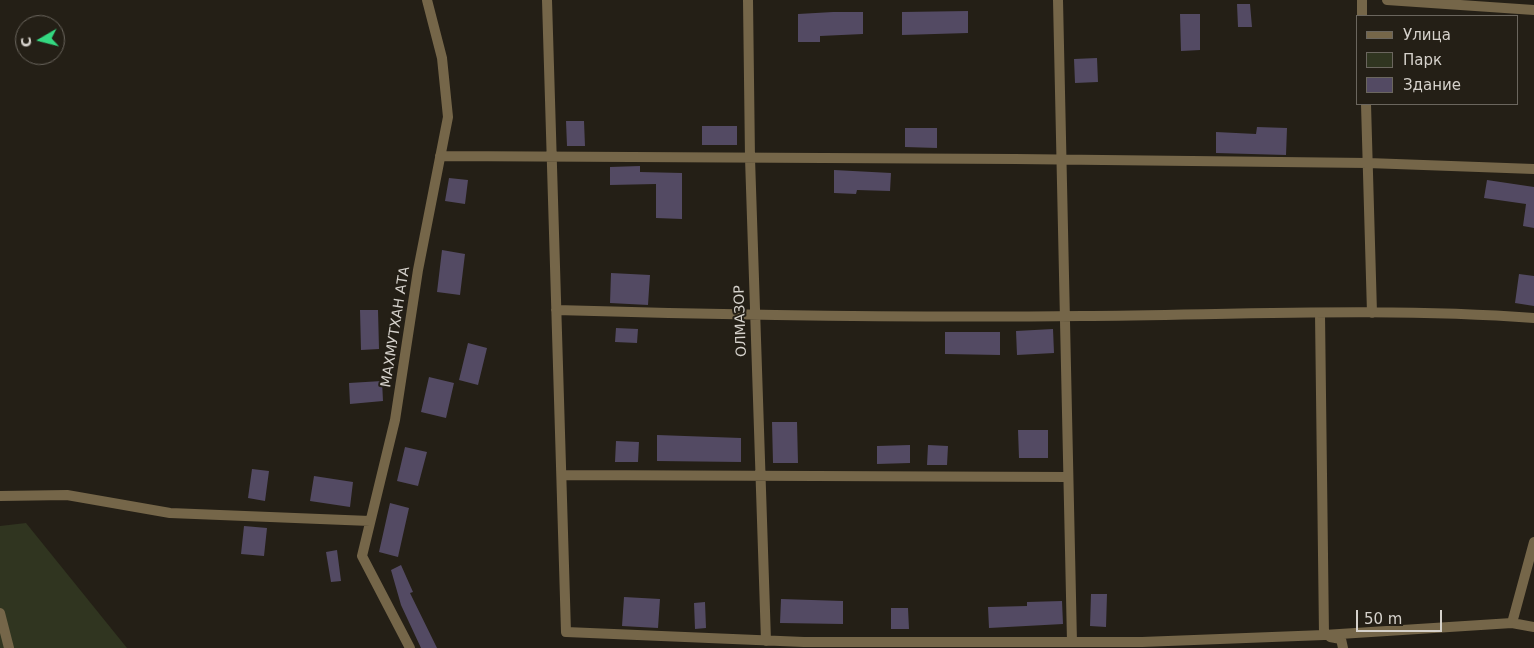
<!DOCTYPE html>
<html>
<head>
<meta charset="utf-8">
<style>
	body { margin:0 }
	#map { position:relative; width:1534px; height:648px; overflow:hidden; background:#241f16; font-family:"DejaVu Sans",sans-serif }
	canvas { display:block }
	.legend { position:absolute; left:1356px; top:15px; width:162px; height:90px; box-sizing:border-box; background:#241f16; border:1px solid #6b665e; margin:0; padding:6px 9px; list-style:none; font-size:15px; color:#d5d1cb }
	.legend li { display:flex; align-items:center; gap:10px; height:25px }
	.legend b { width:25px; border:1px solid #6b665e }
	.north { position:absolute; left:15px; top:15px; width:50px; height:50px; box-sizing:border-box; background:#241f16; border:1px solid #6b665e; border-radius:50%; rotate:262deg; font-size:14px; font-weight:700; line-height:20px; text-align:center; color:#d5d1cb }
	.north::after { content:''; display:block; margin:auto; width:18px; height:22px; background:#34d881; clip-path:polygon(50% 0,100% 100%,50% 72%,0 100%) }
	.scale { position:absolute; left:1356px; top:610px; width:86px; height:22px; box-sizing:border-box; border:2px solid #d5d1cb; border-top:0; padding-left:6px; font-size:15px; line-height:18px; white-space:nowrap; color:#d5d1cb; -webkit-text-stroke:4px #241f16; paint-order:stroke }
</style>
</head>
<body>
<div id="map">
<canvas width="1534" height="648"></canvas>
<ul class="legend">
<li><b style="height:6px;background:#756649"></b>Улица</li>
<li><b style="height:14px;background:#303520"></b>Парк</li>
<li><b style="height:14px;background:#534a63"></b>Здание</li>
</ul>
<div class="north">С</div>
<div class="scale">50 m</div>
</div>
<script>
const ctx = document.querySelector('canvas').getContext('2d');
ctx.lineJoin = 'round';
function fillPath(path, color) { ctx.fillStyle = color; ctx.fill(path, 'evenodd'); }
function strokePath(path, color, width, dash) { ctx.strokeStyle = color; ctx.lineWidth = width; ctx.lineCap = dash ? 'butt' : 'round'; ctx.setLineDash(dash || []); ctx.stroke(path); }
function write(font, color, halo, rows, align = 'center') {
  ctx.font = font + ' "DejaVu Sans",sans-serif'; ctx.lineWidth = 4; ctx.setLineDash([]); ctx.textBaseline = 'middle'; ctx.strokeStyle = halo; ctx.fillStyle = color; for (const [text, x, y, turn = 0] of rows) {
    ctx.save(); ctx.translate(x, y); ctx.rotate((+turn || 0) * Math.PI / 180); ctx.textAlign = isNaN(turn) ? turn : align; if (halo) ctx.strokeText(text, 0, 0); ctx.fillText(text, 0, 0); ctx.restore();
  }
}
fillPath(new Path2D(`
	M26,523L127,648H0V526Z`), '#303520');
fillPath(new Path2D(`
	M1237,4H1250L1252,27H1238Z
	M968,11V33L902,35V12Z
	M833,12H863V34L820,36V42H798V14Z
	M1180,14H1200V50L1181,51Z
	M1097,58L1098,82L1075,83L1074,59Z
	M566,121H584L585,146H567Z
	M702,126H737V145H702Z
	M1257,127L1287,128L1286,155L1216,153V132L1256,134Z
	M905,128H937V148L905,147Z
	M640,166V172L682,173V219L656,218V184L610,185V167Z
	M834,170L891,173L890,191L857,190L856,194L834,193Z
	M449,178L468,180L465,204L445,201Z
	M1487,180L1534,187V228L1523,226L1526,204L1484,198Z
	M442,250L465,254L460,295L437,292Z
	M611,273L650,275L648,305L610,303Z
	M1519,274L1534,276V306L1515,303Z
	M360,310H378L379,349L361,350Z
	M616,328L638,329L637,343L615,342Z
	M1053,329L1054,353L1017,355L1016,331Z
	M945,332H1000V355L945,354Z
	M468,343L487,348L478,385L459,380Z
	M429,377L454,383L446,418L421,412Z
	M382,381L383,401L350,404L349,383Z
	M772,422H797L798,463H773Z
	M1018,430H1048V458H1019Z
	M657,435L741,438V462L657,461Z
	M616,441L639,442L638,462H615Z
	M910,445V463L877,464V446Z
	M928,445L948,446L947,465H927Z
	M405,447L427,452L418,486L397,481Z
	M252,469L269,471L265,501L248,498Z
	M314,476L353,482L350,507L310,501Z
	M390,503L409,508L398,557L379,552Z
	M244,526L267,528L264,556L241,554Z
	M337,550L341,581L331,582L326,552Z
	M401,565L413,592L410,593L437,648H421L401,605L391,570Z
	M1091,594H1107L1106,627L1090,626Z
	M624,597L660,599L658,628L622,626Z
	M781,599L843,601V624L780,623Z
	M1062,601L1063,624L989,628L988,607L1027,606V602Z
	M705,602L706,628L695,629L694,603Z
	M891,608H908L909,629H891Z`), '#534a63');
strokePath(new Path2D(`
	M547,0L566,632L804,642H1142L1324,635L1512,623L1534,627
	M748,0L750,158L766,641
	M1058,0L1072,642
	M1362,0V16
	M1387,0L1534,10
	M1366,104L1372,313
	M440,156L1015,159L1368,163L1534,169
	M556,310C731,315 907,318 1082,316C1232,315 1384,307 1534,318
	M1320,314L1324,635
	M563,475L1068,477
	M0,496L67,495L170,513L370,521
	M0,613L9,648
	M1512,623L1534,542
	M1330,637L1341,639L1343,648
	M410,648L362,556L395,420L418,270L448,117L442,58L427,0`), '#756649', 10);
write('14px', '#d5d1cb', '#241f16', [
	["ОЛМАЗОР",741,321,-92],
	["МАХМУТХАН АТА",396,327,-81]
]);
</script>
</body>
</html>
